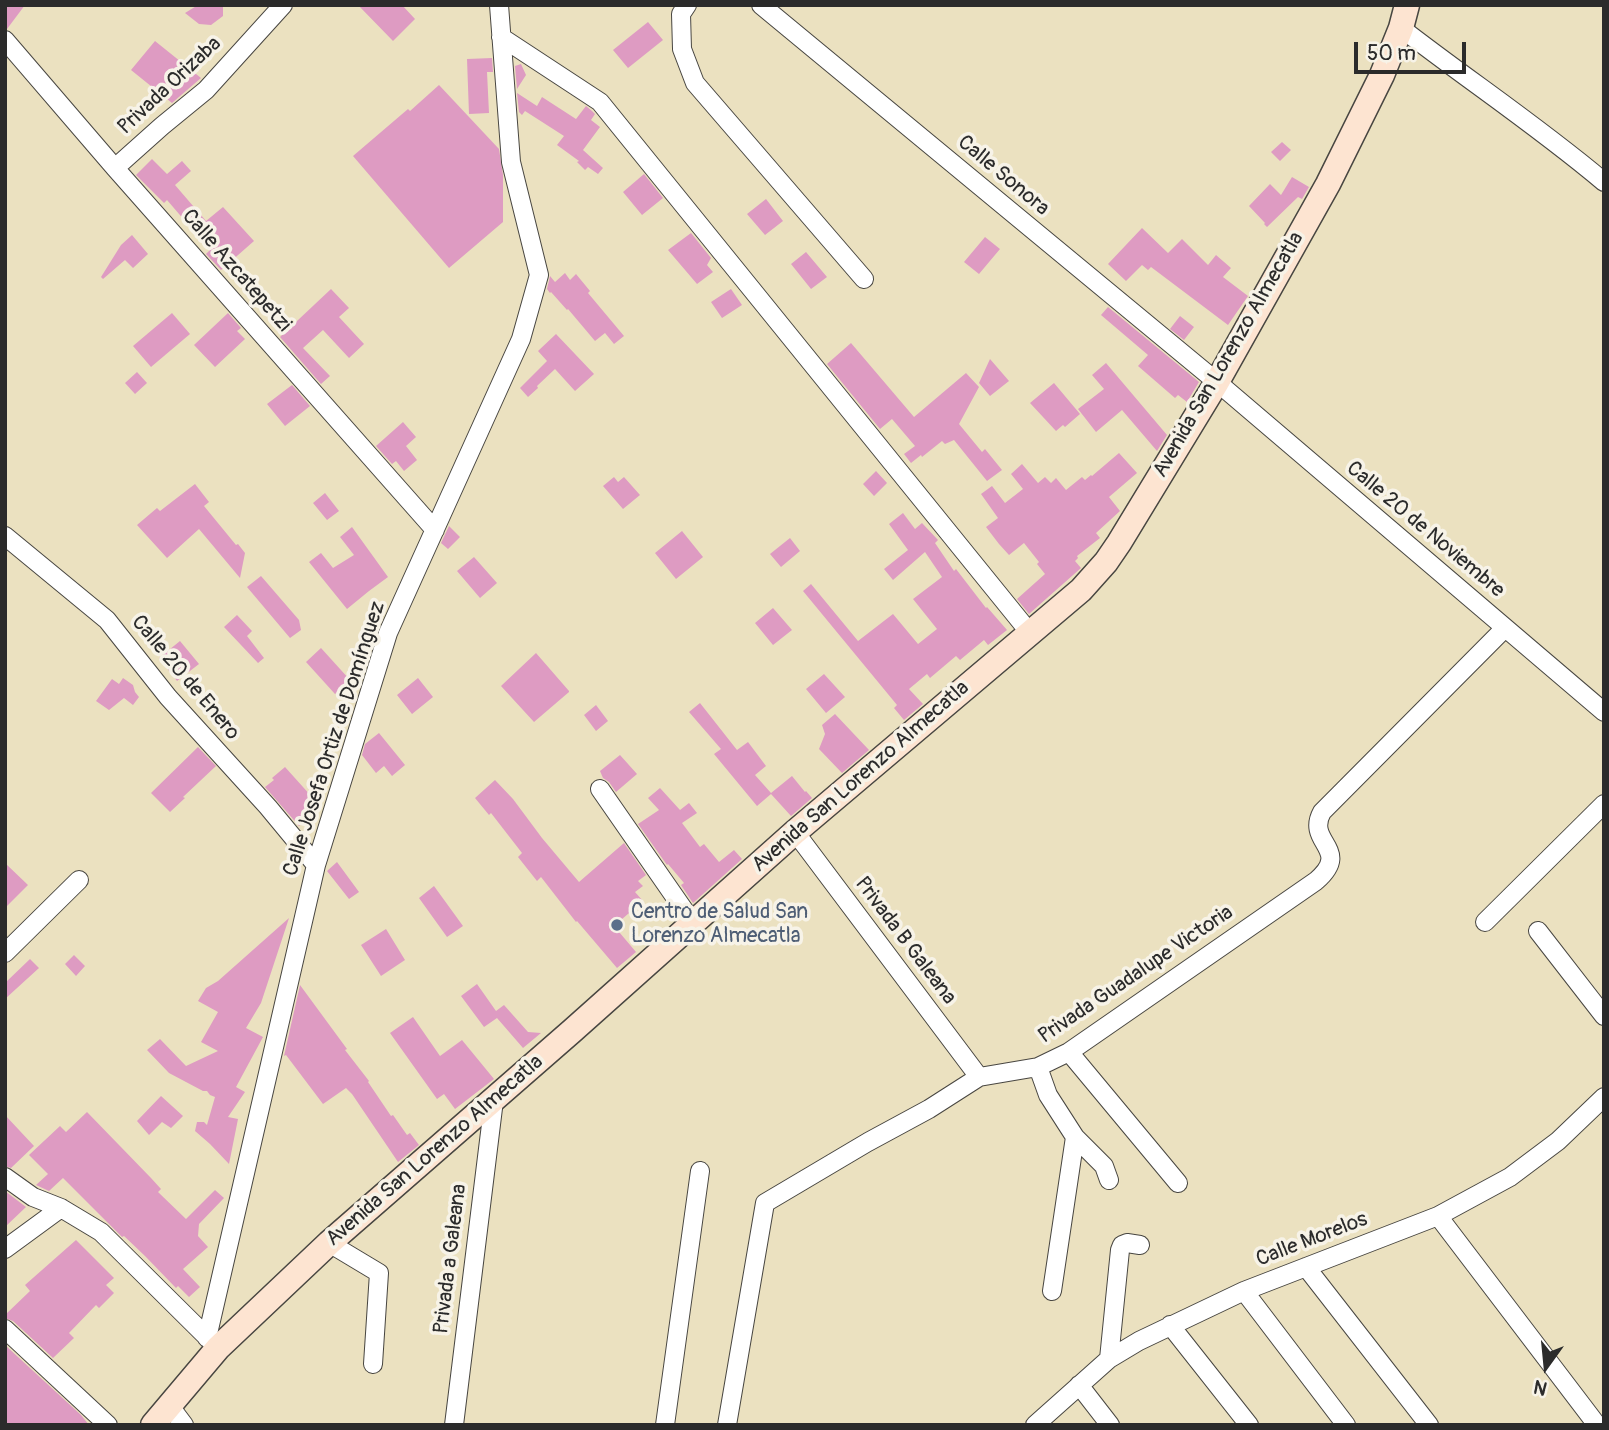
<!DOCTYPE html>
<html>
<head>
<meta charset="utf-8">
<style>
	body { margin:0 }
	#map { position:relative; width:1609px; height:1430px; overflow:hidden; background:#ebe1c0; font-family:Pangolin,sans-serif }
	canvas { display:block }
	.frame { position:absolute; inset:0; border:7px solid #2b2b2b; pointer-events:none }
	.north { position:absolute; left:1511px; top:1332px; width:70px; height:70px; -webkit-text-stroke:5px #f7f3e8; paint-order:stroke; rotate:195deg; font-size:19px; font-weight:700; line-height:28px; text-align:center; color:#2b2b2b }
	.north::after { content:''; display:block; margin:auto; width:24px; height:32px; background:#2b2b2b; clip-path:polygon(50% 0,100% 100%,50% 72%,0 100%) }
	.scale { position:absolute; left:1354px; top:42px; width:112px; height:32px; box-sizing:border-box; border:4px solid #2b2b2b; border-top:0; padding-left:9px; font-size:21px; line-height:24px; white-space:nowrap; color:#2b2b2b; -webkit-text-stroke:5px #f7f3e8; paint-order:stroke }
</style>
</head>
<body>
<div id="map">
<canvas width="1609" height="1430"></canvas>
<div class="frame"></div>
<div class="north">N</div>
<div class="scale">50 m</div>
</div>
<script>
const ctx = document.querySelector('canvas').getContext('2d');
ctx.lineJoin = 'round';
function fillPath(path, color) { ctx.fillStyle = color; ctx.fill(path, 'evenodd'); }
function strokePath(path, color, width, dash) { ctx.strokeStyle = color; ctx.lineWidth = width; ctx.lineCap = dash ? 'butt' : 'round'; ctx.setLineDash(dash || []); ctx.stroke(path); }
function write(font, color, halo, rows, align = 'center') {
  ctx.font = font + ' Pangolin,sans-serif'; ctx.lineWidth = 7; ctx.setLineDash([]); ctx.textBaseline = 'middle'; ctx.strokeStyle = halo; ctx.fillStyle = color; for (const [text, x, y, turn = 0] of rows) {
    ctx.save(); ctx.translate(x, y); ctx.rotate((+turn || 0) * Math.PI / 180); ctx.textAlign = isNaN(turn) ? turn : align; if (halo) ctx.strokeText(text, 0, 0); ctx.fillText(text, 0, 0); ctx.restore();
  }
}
fillPath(new Path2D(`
	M5,5H25L7,29H5Z
	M198,5H223V16L211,25L199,24L185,13Z
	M358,5H402L415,19L393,41Z
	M648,22L663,40L628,68L613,50Z
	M155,41L201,78L172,103L131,70Z
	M492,58L493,72H487L489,113L469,114L467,59Z
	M521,64L526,75L517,89L515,66Z
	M439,85L499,149L503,175V222L449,268L353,156L408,109L410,111Z
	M517,93L537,106L542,97L576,119L586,106L592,111L595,114L591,120L600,127L583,150L603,168L598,174L588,167L585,170L577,162L579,161L557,145L564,136L525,111L522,115L519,112Z
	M1282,142L1291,150L1280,161L1271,152Z
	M152,159L167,174L182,161L191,171L175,185L206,221L223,207L254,241L221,270L206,254L210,250L167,200L164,203L136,175Z
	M644,174L663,198L642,215L623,192Z
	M1292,177L1309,187L1302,199L1298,197L1267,227L1264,224L1265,223L1249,206L1270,184L1281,195Z
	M766,199L783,221L765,235L747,214Z
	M1142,228L1168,253L1182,239L1208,265L1216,255L1231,268L1223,277L1248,296L1228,325L1151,267L1148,270L1142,265L1126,281L1108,264Z
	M691,233L711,258L707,265L713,272L697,284L668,250Z
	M132,235L148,254L133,268L125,260L103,279L101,277L121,245Z
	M985,237L1000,249L979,274L964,262Z
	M806,252L827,277L811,289L791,264Z
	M565,273L570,280L576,274L590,291L588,293L624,336L614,344L605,333L595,341L568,309L567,310L551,292L550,293L547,289L550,276L555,282Z
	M331,289L349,308L339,317L364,344L349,358L323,330L303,348L330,376L321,384L280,337Z
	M731,289L742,305L722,318L711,302Z
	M1108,307L1199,382L1187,402L1178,395L1175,398L1138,366L1148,355L1101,315Z
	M172,313L190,334L151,367L133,346Z
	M228,313L241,328L237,331L245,339L215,367L194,345Z
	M1180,316L1194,327L1184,340L1170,329Z
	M556,334L594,374L575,391L555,369L537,386L538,388L528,397L520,388L547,361L538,351Z
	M851,343L914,417L966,373L979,387L959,424L982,452L985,449L1002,470L987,481L954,440L945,444L942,441L922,457L921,455L911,463L904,454L915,446L892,419L880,429L827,364Z
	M990,359L1009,381L990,396L979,383Z
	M1106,363L1167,435L1157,451L1122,410L1096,432L1078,409L1104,389L1092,375Z
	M137,372L147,383L135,394L125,383Z
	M1054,383L1080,414L1065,427L1063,425L1056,431L1030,403Z
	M292,385L310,406L285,426L267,404Z
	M403,422L416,437L406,446L417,460L404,471L396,461L392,464L376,446Z
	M1119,453L1137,473L1109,497L1120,511L1096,533L1100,538L1077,556L1078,558L1075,561L1081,568L1029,614L1017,599L1045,574L1037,564L1039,562L1024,543L1009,555L999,544L986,527L998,518L981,494L992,486L1005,503L1023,489L1011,474L1022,464L1038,483L1045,477L1051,483L1056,478L1066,490L1082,477L1085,480L1091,475L1092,476Z
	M876,471L887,483L874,496L863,484Z
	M614,477L618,482L624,477L640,495L623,509L603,486Z
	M195,484L209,502L204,506L236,545L238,544L245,553L240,578L199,529L167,558L137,525L157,508L160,511Z
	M325,493L339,511L327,520L313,503Z
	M903,513L915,529L922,523L938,540L935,543L954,571L956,569L986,608L987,607L1007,630L988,645L984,640L960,660L956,656L930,678L927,674L909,689L923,704L904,720L894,708L897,705L803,591L811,584L858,641L893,614L918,644L937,629L913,599L942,577L925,552L893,580L884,569L908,550L889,524Z
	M449,526L460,537L448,549L441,543Z
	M352,527L388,577L369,591L347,609L309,562L321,553L333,568L354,555L340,537Z
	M682,531L703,557L676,579L655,553Z
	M790,538L800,551L781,567L770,554Z
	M474,557L497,583L480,598L457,571Z
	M261,576L299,620L301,630L290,638L247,587Z
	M773,608L792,630L773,645L755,623Z
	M237,615L252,631L247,636L264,658L258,663L224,627Z
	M180,641L199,664L177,681L159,658Z
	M321,648L350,680L335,694L306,662Z
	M536,653L569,691V692L534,722L501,686Z
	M824,674L845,697L826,713L806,689Z
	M123,678L133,685L135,692L139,697L133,705L124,698L109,710L96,701L112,679L119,684Z
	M418,678L433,697L412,714L397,695Z
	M700,703L737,750L748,742L766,766L755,775L771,793L792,776L805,792L806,791L812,798L791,816L771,794L757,806L714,754L721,749L689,712Z
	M596,705L608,721L596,731L584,715Z
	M835,714L869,750L842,773L819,749L825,734L822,725Z
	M379,733L405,765L392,776L384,766L376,773L362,755L365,744Z
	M198,747L216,766L183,797L185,798L170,812L151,793Z
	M620,755L637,774L616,792L609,782L603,778L600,771Z
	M285,767L321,807L299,826L265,787L274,780L272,778Z
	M495,780L513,799L542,838L579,882L624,843L646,875L638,881L643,886L635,892L643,901L614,926L636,952L617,968L577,921L576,922L541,877L537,881L518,857L522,853L491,813L489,815L475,798Z
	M660,788L680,810L689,803L697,813L682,823L700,847L704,844L719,862L734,850L742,859L693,903L681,885L684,883L668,864L667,865L638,824L659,810L648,798Z
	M337,862L359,892L349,899L327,871Z
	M5,863L28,885L5,908Z
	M434,886L463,926L447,937L419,898Z
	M289,918L261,1003L246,1028L263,1037L236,1087L245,1092L228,1117L238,1119L229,1164L210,1144L195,1131L197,1122H204L207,1125L215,1097L210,1095L207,1091H203L169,1073L147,1050L160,1039L186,1066L218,1051L201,1042L218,1012L198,1001L206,988L218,981Z
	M386,929L405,960L381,976L361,945Z
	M74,955L85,966L76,976L65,964Z
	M30,959L39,968L5,999V983Z
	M477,984L496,1011L504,1005L528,1032L541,1033L523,1048L497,1018L484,1027L461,996Z
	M300,985L347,1049L345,1050L369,1081L368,1082L391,1116L393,1115L407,1135L410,1133L419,1145L398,1162L352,1094L346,1088L323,1104L286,1055L284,1056Z
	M413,1017L440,1056L462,1040L494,1079L455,1109L444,1094L437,1099L390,1033Z
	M161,1096L183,1116L171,1128L162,1122L149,1135L137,1121Z
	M87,1112L151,1178L161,1189L158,1192L186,1219L215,1190L224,1198L199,1224L198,1236L208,1247L183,1269L200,1287L189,1297L178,1286L176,1288L145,1256L124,1236L122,1237L63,1178L49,1191L36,1185L48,1174L29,1155L60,1126L66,1132Z
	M5,1115L34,1146L11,1168L5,1166Z
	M5,1191L26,1207L5,1227Z
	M76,1240L114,1278L106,1285L114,1293L99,1308L96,1305L69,1333L74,1338L53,1358L13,1321L5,1318V1315L30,1291L25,1285Z
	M5,1345L81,1415L89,1425H5Z`), '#de9bc2');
const minor = new Path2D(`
	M687,5L681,14L682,49L695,83L864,279
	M761,5L1217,382L1604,712
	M1401,28C1468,80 1539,127 1604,182
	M501,37L600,102L1030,633
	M5,40L115,168L435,530
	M115,168L162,126L206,90L283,5
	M5,536L107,620L168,697L268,807L316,865
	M600,789L693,923
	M795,832L979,1077
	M1485,922L1604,804
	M1538,931L1604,1016
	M5,953L79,880
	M1069,1052L1178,1183
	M1038,1067L1048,1095L1075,1137L1104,1166L1109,1180
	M5,1177L33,1197L61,1208L101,1232L214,1344
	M1438,1216L1597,1425
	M329,1243L379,1273L373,1364
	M5,1249L61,1208
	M1306,1267L1429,1425
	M1052,1291L1075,1137
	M1244,1291L1346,1425
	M1170,1325L1249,1425
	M5,1329L108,1425
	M207,1338L316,865L388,633L521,339L539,275L511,162L499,5
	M1109,1359L1120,1250L1122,1245L1127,1243L1140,1245
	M1079,1385L1110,1425
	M169,1405L184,1425
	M454,1425L494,1100
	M665,1425L700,1171
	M727,1425L765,1203L868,1142L929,1109L979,1077L1038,1067L1069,1052L1316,881C1353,849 1305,843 1322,812L1505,628
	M1035,1425L1109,1359L1139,1341L1244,1291L1438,1216L1510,1177L1558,1141L1604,1097`);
const secondary = new Path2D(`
	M153,1425L218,1348L329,1243L572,1031L795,832L1081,590L1106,562L1119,543L1217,382L1328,184L1382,75L1401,28L1407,5`);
strokePath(minor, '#484641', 20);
strokePath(secondary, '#484641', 27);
strokePath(minor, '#fff', 18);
strokePath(secondary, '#fde4d1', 24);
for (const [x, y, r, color] of [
	[617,925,7,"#5c6f8a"]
]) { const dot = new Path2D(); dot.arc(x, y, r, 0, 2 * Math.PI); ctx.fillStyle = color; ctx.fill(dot); strokePath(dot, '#f7f3e8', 2.5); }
write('21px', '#2b2b2b', '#f7f3e8', [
	["Privada Orizaba",170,86,-43],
	["Calle Sonora",1003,176,40],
	["Calle Azcatepetzi",236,271,49],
	["Avenida San Lorenzo Almecatla",1229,355,-60],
	["Calle 20 de Noviembre",1425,530,40],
	["Calle 20 de Enero",185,678,50],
	["Calle Josefa Ortiz de Domínguez",335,739,-72],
	["Avenida San Lorenzo Almecatla",861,777,-41],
	["Privada B Galeana",905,941,53],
	["Privada Guadalupe Victoria",1136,975,-34],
	["Avenida San Lorenzo Almecatla",435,1151,-41],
	["Calle Morelos",1312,1240,-21],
	["Privada a Galeana",451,1259,-83]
]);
write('21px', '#4e5e75', '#f7f3e8', [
	["Centro de Salud San",631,913],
	["Lorenzo Almecatla",631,937]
], 'left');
</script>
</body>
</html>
